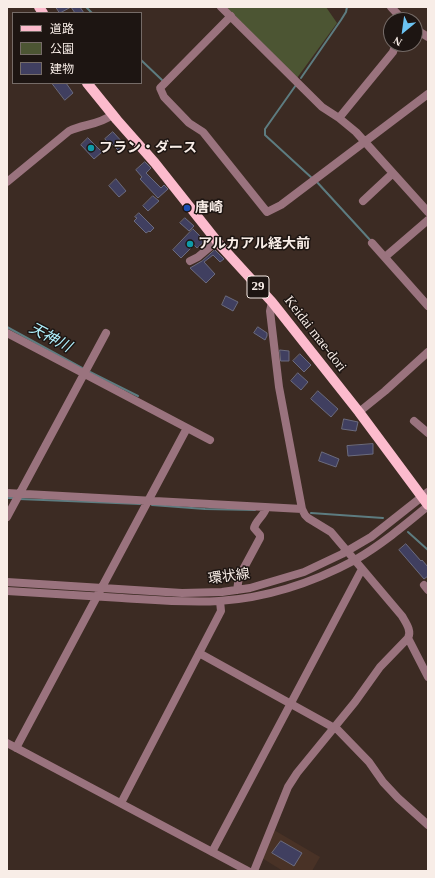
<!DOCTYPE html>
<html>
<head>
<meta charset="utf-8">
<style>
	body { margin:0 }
	#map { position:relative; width:435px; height:878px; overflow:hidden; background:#3c2b23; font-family:"Times New Roman","Noto Sans JP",serif }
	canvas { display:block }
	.frame { position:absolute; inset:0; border:8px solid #f8ede7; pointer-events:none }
	.legend { position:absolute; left:12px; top:12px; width:130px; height:72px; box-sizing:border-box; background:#1d1512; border:1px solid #756b67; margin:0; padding:5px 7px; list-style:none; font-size:12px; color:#f8ede7 }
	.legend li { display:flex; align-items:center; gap:8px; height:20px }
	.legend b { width:20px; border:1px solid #756b67 }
	.north { position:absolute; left:383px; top:12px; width:40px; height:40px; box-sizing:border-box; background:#1d1512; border:1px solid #756b67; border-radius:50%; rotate:209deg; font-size:11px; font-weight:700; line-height:16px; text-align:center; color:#f8ede7 }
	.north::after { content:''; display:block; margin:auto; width:14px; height:18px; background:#6bc3f2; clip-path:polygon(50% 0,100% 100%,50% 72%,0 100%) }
</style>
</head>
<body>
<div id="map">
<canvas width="435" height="878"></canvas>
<div class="frame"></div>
<ul class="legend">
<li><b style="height:5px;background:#fcbbcd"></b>道路</li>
<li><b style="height:11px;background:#4c5533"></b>公園</li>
<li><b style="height:11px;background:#403f60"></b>建物</li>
</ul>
<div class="north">N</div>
</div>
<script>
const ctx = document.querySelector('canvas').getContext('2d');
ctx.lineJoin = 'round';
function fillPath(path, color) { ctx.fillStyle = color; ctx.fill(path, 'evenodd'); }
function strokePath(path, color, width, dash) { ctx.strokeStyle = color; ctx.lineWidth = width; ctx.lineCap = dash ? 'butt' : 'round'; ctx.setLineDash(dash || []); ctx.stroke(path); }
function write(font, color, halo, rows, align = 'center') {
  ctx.font = font + ' "Times New Roman","Noto Sans JP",serif'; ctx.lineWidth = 3; ctx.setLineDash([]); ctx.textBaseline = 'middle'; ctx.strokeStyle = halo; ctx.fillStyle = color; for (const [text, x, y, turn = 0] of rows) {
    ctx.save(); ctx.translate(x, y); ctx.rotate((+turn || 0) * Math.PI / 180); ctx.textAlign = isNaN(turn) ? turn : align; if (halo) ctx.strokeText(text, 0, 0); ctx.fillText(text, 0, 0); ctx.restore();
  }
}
fillPath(new Path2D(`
	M274,830L320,857L312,871H283L262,858Z`), '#493226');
fillPath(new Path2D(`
	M226,7H326L337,23L297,78Z`), '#4c5533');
strokePath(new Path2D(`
	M86,7L92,13
	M141,60L162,80
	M301,78L341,20L346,12L347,7
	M296,85L265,129V135L313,179
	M316,181L371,241
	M7,327L82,368
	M90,372L138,396
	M7,498H15
	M19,499L140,504
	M152,505L205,509L255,510
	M311,513L383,518
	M408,532L428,550`), '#5d7c80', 2);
const building = new Path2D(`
	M56,7H80L84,13H75L71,7L60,13Z
	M52,83H66L73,93L65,100Z
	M113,132L125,145L119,151L112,144L110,145L105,139Z
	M88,138L102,152L94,159L81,145Z
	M145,162L151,168L146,173L161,188L164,185L168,189L158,198L140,179L142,177L136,170Z
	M116,179L126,191L119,197L109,186Z
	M153,196L159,201L148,211L143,206Z
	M139,213L154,228L150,232L149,231L146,233L134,221L137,218L135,217Z
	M185,218L194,226L189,231L180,223Z
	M193,229L205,241L197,248L194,245L181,258L173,250Z
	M215,250L224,259L220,262L213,255L204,262L215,274L206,283L190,268L202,261Z
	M226,296L238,302L233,311L222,305Z
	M258,327L267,333V336L265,340L254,333Z
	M280,350L289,351V361H281Z
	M300,354L311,365L304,372L293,361Z
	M298,373L308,382L301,390L291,381Z
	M318,391L338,409L331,417L311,399Z
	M344,419L358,422L356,431L342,429Z
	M373,444V454L348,456L347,446Z
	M322,452L339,459L336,467L319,461Z
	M406,544L421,561L422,560L428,567V576L424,579L399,550Z
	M281,841L302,853L294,866L272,853Z`);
fillPath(building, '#403f60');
strokePath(building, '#6b6b7e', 1);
strokePath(new Path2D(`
	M221,7L322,107L339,118L356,132L428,212
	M391,7L403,20
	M231,16L160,88L164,97L189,123L203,132L267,212L281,205L428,94
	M415,29L428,37
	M339,118L393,52L395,46L394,44
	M7,182L69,131C83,124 99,125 112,115
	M363,201L393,173
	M372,243L428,306
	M385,257L428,220
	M190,261L198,257L217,241
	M7,333L210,440
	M359,412L385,391L428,352
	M414,421L428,433
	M7,493L302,509
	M7,517L106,333
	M7,582L182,593L222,592L250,588L304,572L342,554L371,537L428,492
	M424,585L428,590
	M237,590L239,577L260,538V535L254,528C256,520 264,516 266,508
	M7,591C45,593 84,596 122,598C154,600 187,603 219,601C266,598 314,582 355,560C381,545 405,525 428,506
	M408,638L428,677
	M199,653L338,730L369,762L383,782L398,798L428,825
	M7,743L248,871
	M16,748L187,428
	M121,803L221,611L220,601
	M212,852L362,569
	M254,871L288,787L297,773L355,702L380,667L408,638C412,631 406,623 402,616L331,532L308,518L305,515L302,509L279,387L270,311L272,302`), '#9a737e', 8);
strokePath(new Path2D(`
	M39,7L43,13
	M87,83L117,120L155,163L220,245L272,302L359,412L428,505`), '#fcbbcd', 10);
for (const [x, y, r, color] of [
	[91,148,4,"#0f9aa8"],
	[187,208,4,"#1a4fb4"],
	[190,244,4,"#0f9aa8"]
]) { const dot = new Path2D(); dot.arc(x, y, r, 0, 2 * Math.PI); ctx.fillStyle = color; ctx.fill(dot); strokePath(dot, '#1d1512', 1.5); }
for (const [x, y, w] of [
	[258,287,22]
]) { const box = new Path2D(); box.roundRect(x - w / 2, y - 11, w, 22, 3); ctx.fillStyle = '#1d1512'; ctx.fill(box); strokePath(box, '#f8ede7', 1); }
write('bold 13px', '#f8ede7', null, [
	["29",258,287]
]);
write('bold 14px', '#f8ede7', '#1d1512', [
	["フラン・ダース",99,148],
	["唐崎",195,208],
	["アルカアル経大前",198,244]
], 'left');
write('14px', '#f8ede7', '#1d1512', [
	["Keidai mae-dori",315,334,52],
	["環状線",229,577,-8]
]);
write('italic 15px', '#b0f1fe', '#1d1512', [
	["天神川",50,338,28]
]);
</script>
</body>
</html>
